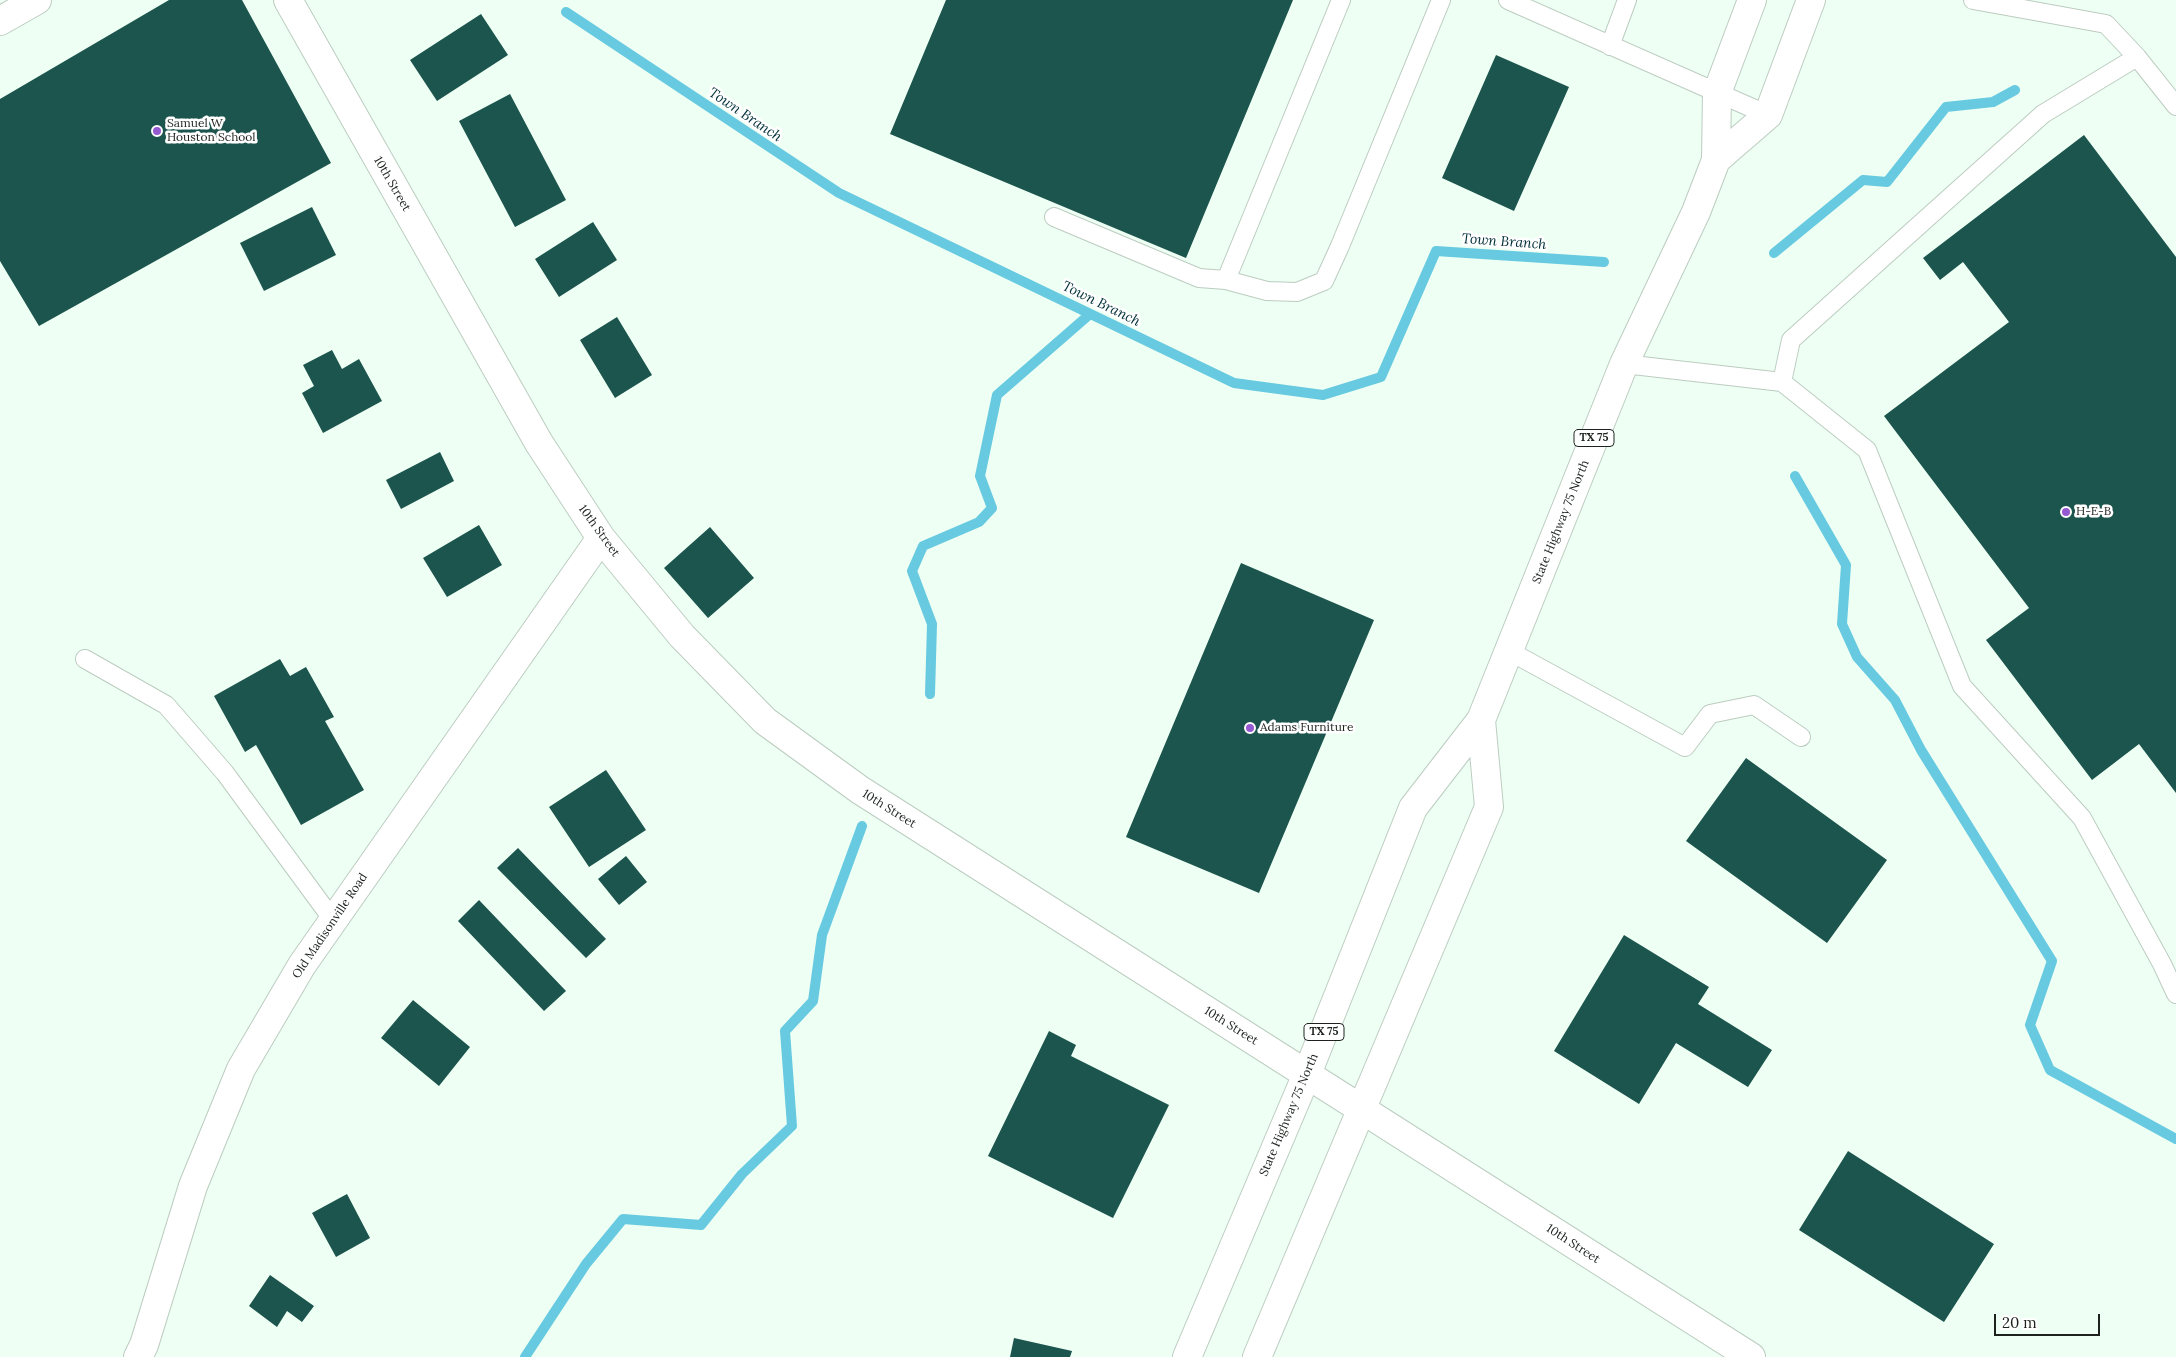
<!DOCTYPE html>
<html>
<head>
<meta charset="utf-8">
<style>
	body { margin:0 }
	#map { position:relative; width:2176px; height:1357px; overflow:hidden; background:#eefff3; font-family:Lora,serif }
	canvas { display:block }
	.scale { position:absolute; left:1994px; top:1314px; width:106px; height:22px; box-sizing:border-box; border:2px solid #1d221e; border-top:0; padding-left:6px; font-size:15px; line-height:18px; white-space:nowrap; color:#1d221e; -webkit-text-stroke:4px #fff; paint-order:stroke }
</style>
</head>
<body>
<div id="map">
<canvas width="2176" height="1357"></canvas>
<div class="scale">20 m</div>
</div>
<script>
const ctx = document.querySelector('canvas').getContext('2d');
ctx.lineJoin = 'round';
function strokePath(path, color, width, dash) { ctx.strokeStyle = color; ctx.lineWidth = width; ctx.lineCap = dash ? 'butt' : 'round'; ctx.setLineDash(dash || []); ctx.stroke(path); }
function fillPath(path, color) { ctx.fillStyle = color; ctx.fill(path, 'evenodd'); }
function write(font, color, halo, rows, align = 'center') {
  ctx.font = font + ' Lora,serif'; ctx.lineWidth = 5; ctx.setLineDash([]); ctx.textBaseline = 'middle'; ctx.strokeStyle = halo; ctx.fillStyle = color; for (const [text, x, y, turn = 0] of rows) {
    ctx.save(); ctx.translate(x, y); ctx.rotate((+turn || 0) * Math.PI / 180); ctx.textAlign = isNaN(turn) ? turn : align; if (halo) ctx.strokeText(text, 0, 0); ctx.fillText(text, 0, 0); ctx.restore();
  }
}
strokePath(new Path2D(`
	M566,12L839,193L1234,383L1323,395L1381,377L1436,251L1604,262
	M1774,253L1863,180L1887,182L1946,107L1993,102L2015,90
	M1795,476L1846,565L1842,624L1857,657L1895,700L1921,750L2052,961L2030,1025L2050,1070L2176,1139
	M930,694L932,624L912,571L923,546L979,522L992,508L980,476L997,395L1090,314
	M525,1357L586,1264L623,1219L701,1225L742,1174L792,1126L785,1031L813,1001L822,935L862,826`), '#67cae1', 10);
fillPath(new Path2D(`
	M169,0H242L331,163L39,326L0,261V99Z
	M946,0H1293L1186,258L890,134Z
	M481,14L508,55L437,101L410,60Z
	M1496,55L1569,87L1514,211L1442,178Z
	M510,94L566,200L515,227L459,121Z
	M2084,135L2176,257V793L2139,744L2092,780L1986,640L2029,608L1884,416L2009,322L1963,262L1940,280L1923,258Z
	M312,207L336,255L264,291L240,243Z
	M593,222L617,260L559,297L535,259Z
	M617,317L652,375L615,398L580,340Z
	M332,350L342,369L359,359L382,401L323,433L302,393L314,386L303,365Z
	M440,452L454,481L401,509L386,480Z
	M479,525L502,565L447,597L423,558Z
	M710,527L754,578L708,618L664,568Z
	M1241,563L1374,620L1259,893L1126,837Z
	M280,659L290,676L306,667L334,717L325,721L364,790L301,825L256,745L245,752L214,696Z
	M1746,758L1887,860L1827,943L1686,841Z
	M606,770L646,830L589,867L549,807Z
	M518,848L606,939L586,958L497,868Z
	M626,856L647,882L619,905L598,879Z
	M479,900L566,991L544,1011L458,921Z
	M1624,935L1709,987L1698,1004L1772,1050L1748,1087L1676,1043L1639,1104L1554,1051Z
	M413,1000L470,1047L439,1086L381,1038Z
	M1049,1031L1076,1045L1071,1056L1169,1105L1113,1218L988,1156Z
	M1848,1151L1994,1244L1944,1322L1799,1230Z
	M347,1194L370,1238L336,1257L312,1213Z
	M270,1275L314,1306L302,1322L287,1311L277,1327L249,1306Z
	M1014,1338L1072,1351L1070,1357H1010Z`), '#1c544e');
const service = new Path2D(`
	M1341,0L1226,280L1267,291L1297,292L1324,281L1340,246L1441,0
	M1508,0L1768,115
	M1973,0L2106,24L2137,57L2176,106
	M1610,46L1627,0
	M1054,217L1199,278L1226,280
	M1624,364L1782,382L1791,340L2043,114L2137,57
	M1782,382L1867,450L1962,686L2082,818L2162,964L2176,994
	M1509,651L1685,747L1710,714L1754,705L1801,737
	M85,659L166,705L225,773L333,920`);
const minor = new Path2D(`
	M288,0L539,443L601,538L682,636L765,721L860,790L1751,1357
	M0,21L37,0
	M138,1357L144,1345L193,1186L241,1069L302,965L601,538`);
const primary = new Path2D(`
	M1716,160L1768,115L1811,0
	M1187,1357L1307,1074L1413,808L1481,720L1624,364L1696,212L1716,160L1717,93L1752,0
	M1257,1357L1489,807L1481,720`);
strokePath(service, '#bcccc1', 20);
strokePath(minor, '#bcccc1', 30);
strokePath(primary, '#bcccc1', 30);
strokePath(service, '#fff', 18);
strokePath(minor, '#fff', 28);
strokePath(primary, '#fff', 28);
for (const [x, y, r, color] of [
	[157,131,5,"#9459d0"],
	[2066,512,5,"#9459d0"],
	[1250,728,5,"#9459d0"]
]) { const dot = new Path2D(); dot.arc(x, y, r, 0, 2 * Math.PI); ctx.fillStyle = color; ctx.fill(dot); strokePath(dot, '#fff', 2); }
for (const [x, y, w] of [
	[1594,438,40],
	[1324,1032,40]
]) { const box = new Path2D(); box.roundRect(x - w / 2, y - 8.5, w, 17, 4); ctx.fillStyle = '#fff'; ctx.fill(box); strokePath(box, '#1d221e', 1); }
write('bold 11px', '#1d221e', null, [
	["TX 75",1594,438],
	["TX 75",1324,1032]
]);
write('12px', '#1d221e', '#fff', [
	["Samuel W",167,124],
	["Houston School",167,138],
	["H-E-B",2076,512],
	["Adams Furniture",1260,728]
], 'left');
write('12px', '#1d221e', '#fff', [
	["10th Street",392,184,60],
	["State Highway 75 North",1561,522,-68],
	["10th Street",599,531,54],
	["10th Street",889,809,32],
	["Old Madisonville Road",330,926,-56],
	["10th Street",1231,1026,32],
	["State Highway 75 North",1289,1115,-67],
	["10th Street",1573,1244,33]
]);
write('italic 14px', '#002f39', '#fff', [
	["Town Branch",745,115,34],
	["Town Branch",1504,242,4],
	["Town Branch",1101,304,26]
]);
</script>
</body>
</html>
